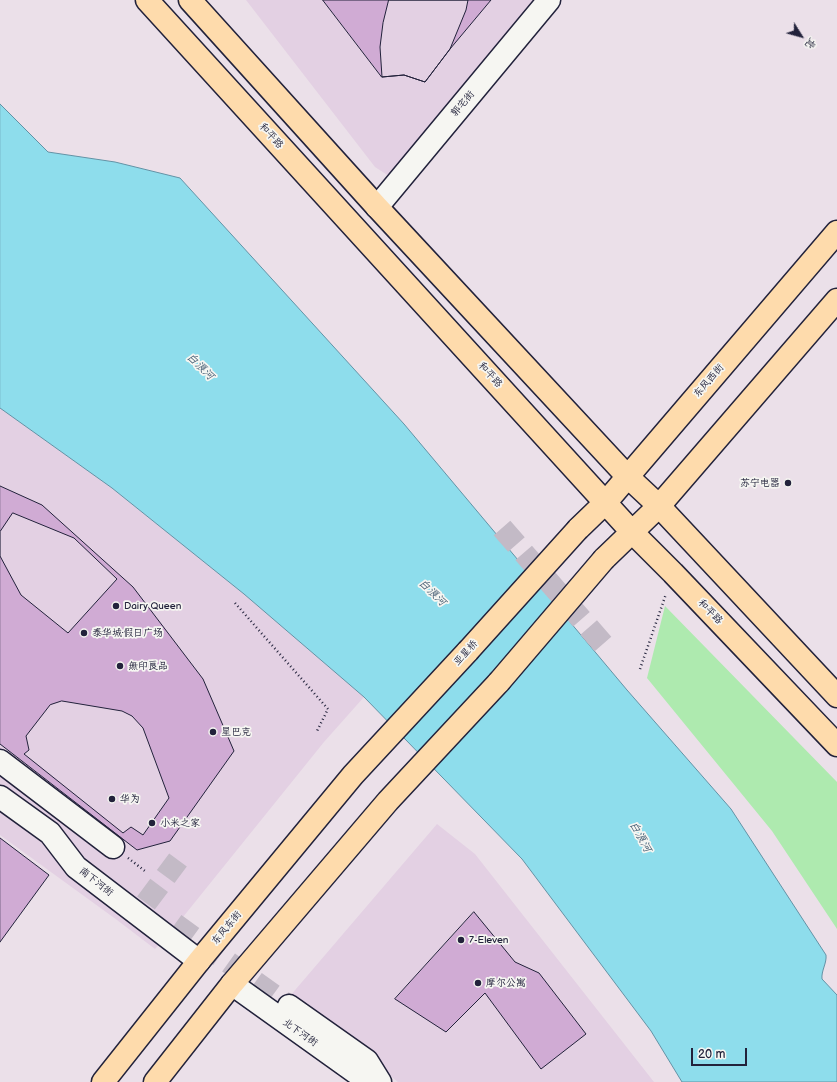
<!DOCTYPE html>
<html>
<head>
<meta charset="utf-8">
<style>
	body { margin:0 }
	#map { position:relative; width:837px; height:1082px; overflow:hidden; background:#ebe0e9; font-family:"Balsamiq Sans","LXGW WenKai TC",sans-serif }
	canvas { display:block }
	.north { position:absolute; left:781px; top:16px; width:40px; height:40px; -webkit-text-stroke:3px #f6f6f2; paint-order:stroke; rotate:127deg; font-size:11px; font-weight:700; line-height:16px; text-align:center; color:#22223b }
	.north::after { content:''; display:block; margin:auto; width:14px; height:18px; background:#22223b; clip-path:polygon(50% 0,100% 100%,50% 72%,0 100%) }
	.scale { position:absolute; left:691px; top:1048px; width:56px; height:18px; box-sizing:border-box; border:2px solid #22223b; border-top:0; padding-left:5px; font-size:12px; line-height:14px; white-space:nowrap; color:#22223b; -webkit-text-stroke:3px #f6f6f2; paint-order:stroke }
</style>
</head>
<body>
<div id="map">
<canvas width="837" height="1082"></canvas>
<div class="north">北</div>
<div class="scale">20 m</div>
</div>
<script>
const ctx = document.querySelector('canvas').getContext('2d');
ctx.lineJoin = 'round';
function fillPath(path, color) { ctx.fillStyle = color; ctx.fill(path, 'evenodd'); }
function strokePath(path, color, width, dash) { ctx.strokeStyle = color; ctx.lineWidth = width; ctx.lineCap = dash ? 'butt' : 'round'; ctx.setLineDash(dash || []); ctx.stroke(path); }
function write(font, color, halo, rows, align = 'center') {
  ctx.font = font + ' "Balsamiq Sans","LXGW WenKai TC",sans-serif'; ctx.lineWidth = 3.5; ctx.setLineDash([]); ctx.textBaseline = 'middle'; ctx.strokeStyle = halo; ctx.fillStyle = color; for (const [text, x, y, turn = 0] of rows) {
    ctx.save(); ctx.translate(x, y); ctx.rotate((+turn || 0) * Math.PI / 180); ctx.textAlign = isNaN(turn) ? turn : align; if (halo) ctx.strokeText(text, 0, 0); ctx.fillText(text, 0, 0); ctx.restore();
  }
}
fillPath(new Path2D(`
	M246,0H537L392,178L375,167Z
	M0,408L112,488L244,594L364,697L324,742L183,917L155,949L117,920L0,835Z
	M437,824L475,854L654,1082H398L290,996Z`), '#e3d0e3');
fillPath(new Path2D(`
	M665,606L837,782V929L772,831L647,678Z`), '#aeeaaf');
const water = new Path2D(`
	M0,104L48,152L115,162L180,178L404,424L627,690L731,809L826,955C827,963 821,971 822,979L837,995V1082H682L651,1031L522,859L364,697L244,594L112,488L0,408Z`);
fillPath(water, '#8eddec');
strokePath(water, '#6392a5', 1);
const building = new Path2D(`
	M323,0H491L450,49L425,82L404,75L382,77Z
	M389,0H468L466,10L450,49L425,82L404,75L382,77L380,47L383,23Z
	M0,486L42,505L133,587L203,679L234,751L170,841L137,850L0,744Z
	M13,513L74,538L117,579L68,633L21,595L0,556V532Z
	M62,701L122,711L132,716L143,728L169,798L143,835L131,827L123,833L24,754L29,750L26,736L50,705Z
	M0,838L49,875L0,942Z
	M474,912L515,962L539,973L586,1034L541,1069L485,993L446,1032L395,999Z`);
fillPath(building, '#d0abd4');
strokePath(building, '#22223b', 1);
strokePath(new Path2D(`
	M502,528L603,644
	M146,903L178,860
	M175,924L289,1006`), '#c3bac6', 22, [22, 11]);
const minor = new Path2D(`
	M377,207L549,0
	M0,761L113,847
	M0,797L50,833L76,867L199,961
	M232,984L369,1082
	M289,1006L367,1061L380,1082`);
const major = new Path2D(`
	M147,0L632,532L673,573L837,745
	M190,0L377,207L627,476L659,506L837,696
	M578,529L606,502L837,232
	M604,559L659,506L837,300
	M103,1082L199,961L353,775L468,651
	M155,1082L232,984L388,801L499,682`);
strokePath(minor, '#22223b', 25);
strokePath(major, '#22223b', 25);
strokePath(new Path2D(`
	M235,603L328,709L316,733
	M640,669L666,594
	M128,858L145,871`), '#22223b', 2.5, [1, 3]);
strokePath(minor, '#f6f6f2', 22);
strokePath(major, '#fedbac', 22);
const majorBridge = new Path2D(`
	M468,651L578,529
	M499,682L604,559`);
strokePath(majorBridge, '#22223b', 25, []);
strokePath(majorBridge, '#fedbac', 22);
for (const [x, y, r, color] of [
	[788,483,4,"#22223b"],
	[116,606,4,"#22223b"],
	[84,633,4,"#22223b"],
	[120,666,4,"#22223b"],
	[213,732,4,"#22223b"],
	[112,799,4,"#22223b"],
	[152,823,4,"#22223b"],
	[461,940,4,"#22223b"],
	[478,983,4,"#22223b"]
]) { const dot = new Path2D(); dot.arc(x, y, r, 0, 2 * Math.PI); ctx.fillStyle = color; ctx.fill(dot); strokePath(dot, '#f6f6f2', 1.5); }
write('10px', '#22223b', '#f6f6f2', [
	["郭宅街",463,104,-50],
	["和平路",271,136,48],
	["和平路",490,375,48],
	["东风西街",709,381,-49],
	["和平路",710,612,46],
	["亚星桥",466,653,-48],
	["南下河街",96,882,38],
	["东风东街",227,928,-50],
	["北下河街",300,1033,35]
]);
write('10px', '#22223b', '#f6f6f2', [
	["苏宁电器",780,483,"right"],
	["Dairy Queen",124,606],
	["泰华城·假日广场",92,633],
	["無印良品",128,666],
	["星巴克",221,732],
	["华为",120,799],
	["小米之家",160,823],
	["7-Eleven",469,940],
	["摩尔公寓",486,983]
], 'left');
write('italic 11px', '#425a70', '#f6f6f2', [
	["白浪河",200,367,44],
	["白浪河",432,593,44],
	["白浪河",640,837,61]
]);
</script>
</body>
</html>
